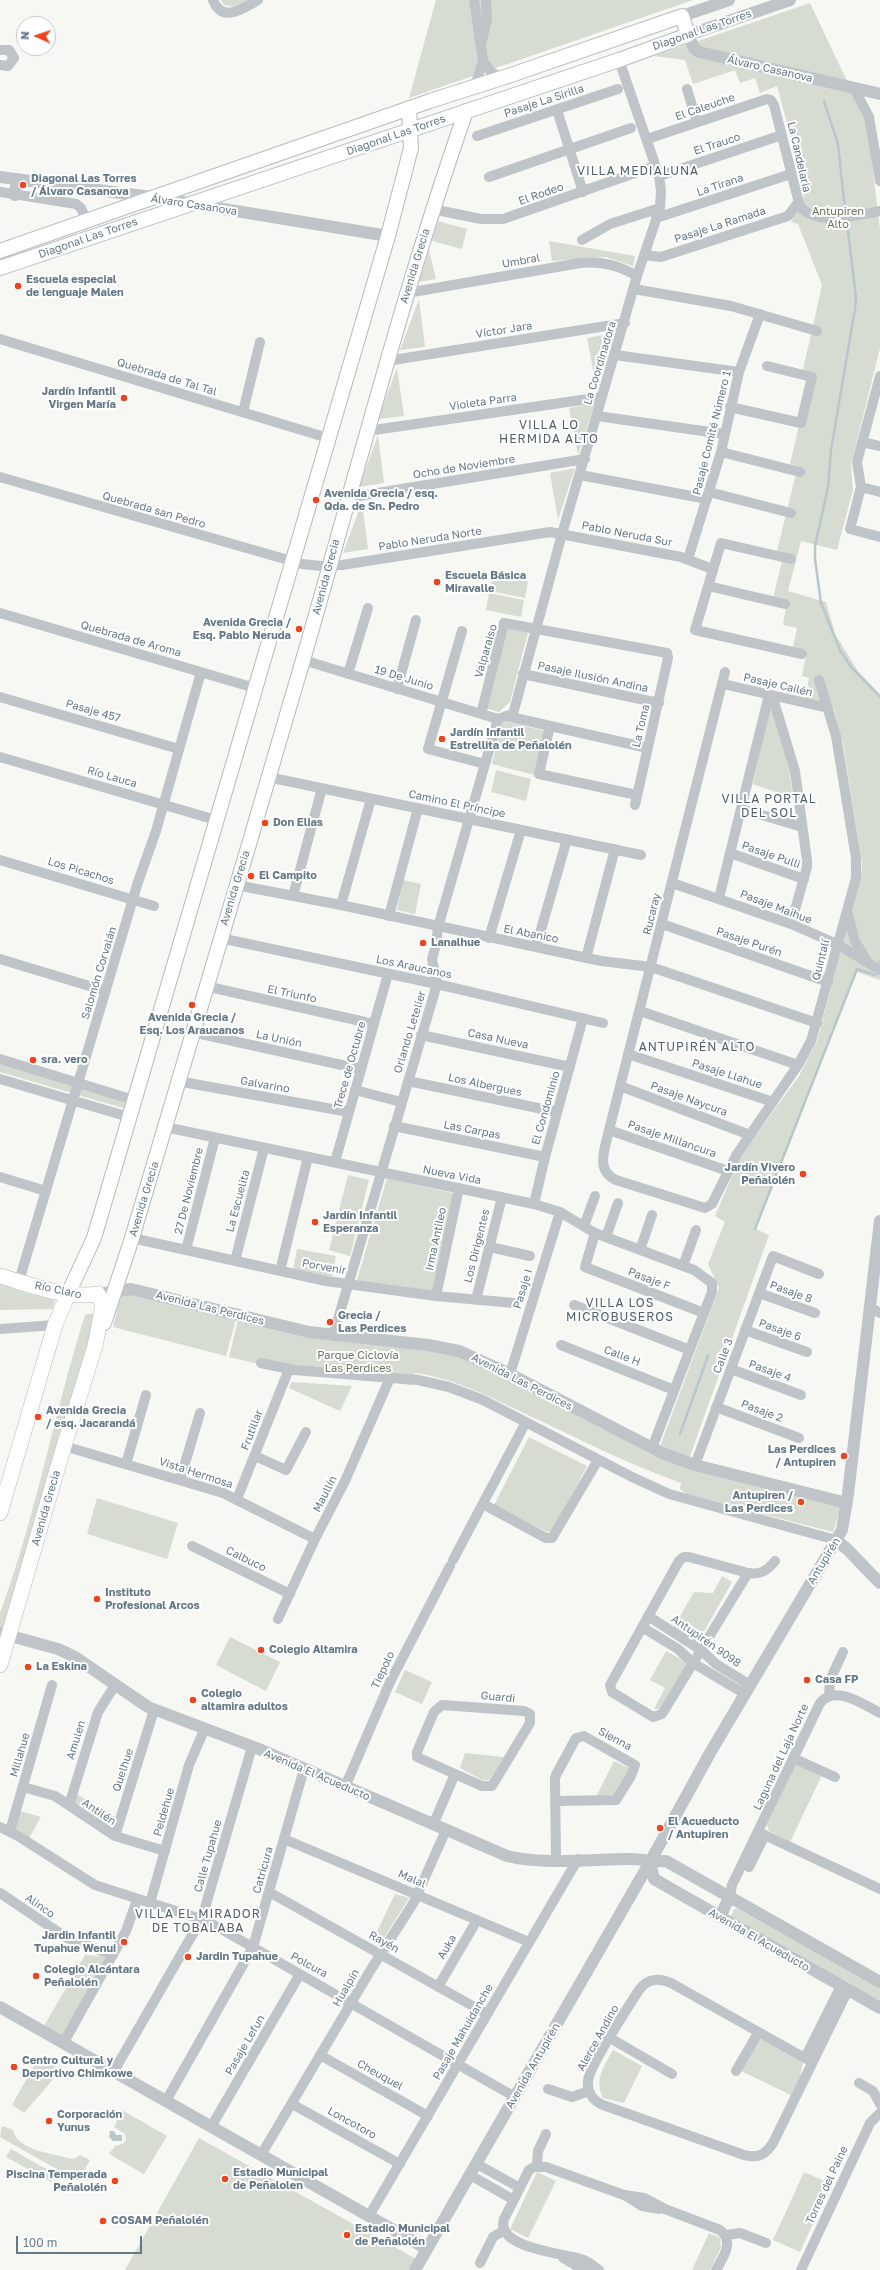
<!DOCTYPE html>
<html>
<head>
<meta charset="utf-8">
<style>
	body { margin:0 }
	#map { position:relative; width:880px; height:2270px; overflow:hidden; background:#f7f7f3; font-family:"Golos Text",sans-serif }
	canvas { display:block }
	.north { position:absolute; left:16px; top:16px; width:40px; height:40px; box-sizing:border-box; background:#fff; border:1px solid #c1c9cf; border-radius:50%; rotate:273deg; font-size:11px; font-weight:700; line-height:16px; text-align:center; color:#647987 }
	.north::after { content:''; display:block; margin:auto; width:14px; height:18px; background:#ee431c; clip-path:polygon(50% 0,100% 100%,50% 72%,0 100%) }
	.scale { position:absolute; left:16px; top:2236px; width:126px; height:18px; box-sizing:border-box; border:2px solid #647987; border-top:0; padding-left:5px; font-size:12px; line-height:14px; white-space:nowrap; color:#647987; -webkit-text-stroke:3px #fff; paint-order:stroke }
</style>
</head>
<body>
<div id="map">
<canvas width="880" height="2270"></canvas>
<div class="north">N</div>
<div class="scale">100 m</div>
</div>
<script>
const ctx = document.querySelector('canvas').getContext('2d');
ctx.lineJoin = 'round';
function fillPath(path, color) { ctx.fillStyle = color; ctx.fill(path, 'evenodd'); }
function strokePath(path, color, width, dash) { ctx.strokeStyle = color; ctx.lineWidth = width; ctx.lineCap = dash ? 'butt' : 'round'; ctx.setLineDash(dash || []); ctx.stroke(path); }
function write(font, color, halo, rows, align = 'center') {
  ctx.font = font + ' "Golos Text",sans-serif'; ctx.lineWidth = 4; ctx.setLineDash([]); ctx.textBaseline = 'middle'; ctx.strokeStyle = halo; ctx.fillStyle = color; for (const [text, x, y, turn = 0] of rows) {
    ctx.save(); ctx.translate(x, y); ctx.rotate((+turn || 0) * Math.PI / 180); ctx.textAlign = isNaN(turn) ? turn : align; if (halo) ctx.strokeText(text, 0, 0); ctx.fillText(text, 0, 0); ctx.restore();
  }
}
fillPath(new Path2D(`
	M221,0H249L237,7L224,5Z
	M436,0H693L409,98Z
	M810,3L865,119L868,131L880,229V348L851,465L853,490L837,550L801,541L788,591L826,602L835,634L858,671L880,694V980L857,972L756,1229L769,1235L689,1459L659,1449L719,1288L708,1264L725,1222L715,1216L740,1157L799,1076L817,1041L861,875L862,864L843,744L833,706L805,699L809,678L802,676L807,651L793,647L797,628L783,625L787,601L773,598L784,553L777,551L798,466L790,464L811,372L803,370L822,285L798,224L791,222L804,197L798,165L777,86L760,93L755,78L740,83L735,70L693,84L685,60L654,56Z
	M437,221L467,229L462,249L432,241Z
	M549,241L635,256L633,266L606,257L552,261Z
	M429,250L436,279L419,282Z
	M419,299L425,347L400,350Z
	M613,333L596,385L587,338Z
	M397,368L404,416L378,419Z
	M595,403L578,455L569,408Z
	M378,435L384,483L359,487Z
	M575,468L558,520L550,473Z
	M362,502L368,549L343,553Z
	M493,574L528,581L525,598L490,591Z
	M489,593L524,600L521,617L486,610Z
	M505,627L528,632L510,702L499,712L485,708Z
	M770,703L789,768L793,798L753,784Z
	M508,722L545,731L534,775L492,764L502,723Z
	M496,770L531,779L526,801L491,792Z
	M403,880L421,884L415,914L397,910Z
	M0,1062L130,1099L126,1109L0,1072Z
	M348,1175L369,1180L350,1256L329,1250Z
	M387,1178L457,1194L432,1291L357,1280Z
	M297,1249L336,1256L332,1277L293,1270Z
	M0,1284L55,1300L53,1309L0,1310Z
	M121,1292L236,1319L226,1356L113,1327Z
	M88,1314H98L0,1644V1613C36,1516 54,1413 85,1315Z
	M238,1320L308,1337L435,1350L476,1358L653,1455L842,1504L833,1532L688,1495L680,1489L681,1483C628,1464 579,1439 528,1415C492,1398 454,1378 415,1373L413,1385L301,1374L229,1357Z
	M292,1382L352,1386L340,1411L289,1388Z
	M529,1437L587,1466L552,1531L547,1532L494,1505Z
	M97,1498L178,1523L167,1559L87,1534Z
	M722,1576L732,1582L698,1642L673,1628L694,1592L713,1593Z
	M230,1637L280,1662L266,1691L216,1665Z
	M666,1651L688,1663L662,1709H654L665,1688L650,1680Z
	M405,1670L432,1682L422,1704L395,1692Z
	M465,1753L504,1757L489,1780H482L460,1768Z
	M614,1761L629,1768V1777L614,1795L596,1797Z
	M795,1764L821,1775V1777L790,1842L769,1831L767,1825Z
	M77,1794L117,1818L110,1831L72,1805Z
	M17,1810L41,1817L29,1838L12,1830Z
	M395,1894L409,1898L379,1946L372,1942Z
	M734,1909H738L880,1987V2004L731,1916Z
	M85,1955L102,1956L106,1959L62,2036L44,2026Z
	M763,2039L803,2062L800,2077L791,2095L741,2071L757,2040Z
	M613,2050L642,2066L624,2103L603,2098C594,2080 604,2066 613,2050Z
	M39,2057L61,2070L24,2113L12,2105Z
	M122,2110L167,2136L144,2174L109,2154L115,2146L123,2144L126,2140L125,2134L114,2127Z
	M2,2126L13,2130C17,2150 51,2153 67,2158L74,2159L80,2155L90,2160L79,2180H76L0,2137Z
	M199,2138L416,2259L409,2270H125Z
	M11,2149L55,2174L51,2182L6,2157Z
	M537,2172L556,2181L528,2238L510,2229Z
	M804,2172L831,2184L800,2252L773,2240Z
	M709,2233L720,2238L721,2247L710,2270H692Z`), '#d7dcd2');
fillPath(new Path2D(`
	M110,2131H114L116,2135H122V2141H113L109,2137Z`), '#b8c7cb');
strokePath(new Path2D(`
	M824,101L838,144L845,210
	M847,223L856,298L855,309L831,450L828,487L815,546V559L821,603L840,650L851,667L880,697
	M880,962V961
	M755,1229L857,969L875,975
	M680,1434L708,1356`), '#b8c7cb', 2.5);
const secondary = new Path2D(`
	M0,251L430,101L511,75L682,16L688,35L619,60L0,268
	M68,1294L94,1238L388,236L411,148L409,108
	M104,1323L132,1238C189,1046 247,853 303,660C356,477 403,291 466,111`);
const primary = new Path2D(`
	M0,1276C31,1285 66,1299 98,1294L103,1305L95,1346L64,1446L0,1665
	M0,1513L55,1325L68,1294`);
strokePath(secondary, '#b4babf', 16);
strokePath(primary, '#b5babe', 16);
strokePath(new Path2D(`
	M213,0C222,24 244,8 258,0
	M474,0L483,61L475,86
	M481,44L487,20L486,0
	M0,50H9L14,58L8,66L0,65
	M483,61L491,72L502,78
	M854,88L869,117L880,181
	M687,89L697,122
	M557,110L583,192
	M477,136L618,89
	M647,139L767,99L771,100L774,105L800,207C820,227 856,215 880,211
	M659,176L782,135
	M489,177L631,128
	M0,192L76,204L81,208L86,220
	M432,209L481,219H503L655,166
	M656,218L791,174
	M582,240L610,224L660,208
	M644,255L661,257L788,216L797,204
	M634,289L731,306L817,331
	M407,293L580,263C602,261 618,265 637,276
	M0,339L328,438
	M615,355L739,372
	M387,361L625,323
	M880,376L857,462L861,487L850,529L880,537
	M730,407L801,423L812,377L767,366
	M243,412L260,342
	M597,416L724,434
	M367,431L602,397
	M862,442L880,446
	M721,452L800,472
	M580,475L707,499
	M0,477L302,564L321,566L342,565L550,532L681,557L712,569
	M861,487L880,492
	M709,492L791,513
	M347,498L585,459
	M688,559L721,452L739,372L760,314
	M791,559L721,543L695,630L802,654
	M708,586L785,604
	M0,613L255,688
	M462,631L428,749L485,764
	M303,660L498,719
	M725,672L609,1130C605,1149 595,1170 616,1180L705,1208L712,1204L737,1154L798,1065L811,1041L856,878V858L836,736L819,680
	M348,674L368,608
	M523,674L659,703
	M723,684L828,708
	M397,689L416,620
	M772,695L795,771L807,861V867L791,924
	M0,697L179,749
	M481,714L504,623L667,653L668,658L635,805
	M506,716L648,748
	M550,726L539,774L637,795
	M0,757L216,820
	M268,777L641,855
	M742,809L802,827
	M730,853L804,879
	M0,860L154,906
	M672,883L791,924L837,944L880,970
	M236,885L341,905L601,961L651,967L817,1023
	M293,896L322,788
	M719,898L769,695
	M341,905L371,799
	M847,911L855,941L867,961
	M389,916L418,808
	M662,924L828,982
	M220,938L437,984L603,1023
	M489,938L521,830
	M536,947L567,839
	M586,958L615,849
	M0,959L106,991
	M205,986L374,1024
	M640,1011L798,1065
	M192,1032L360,1069
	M421,1035L570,1067
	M628,1054L773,1102
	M0,1059L134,1100
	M0,1079L129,1117
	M177,1081L349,1112
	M408,1081L557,1112
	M620,1086L750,1135
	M355,1090L401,1102
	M394,1126L545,1157
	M165,1127L534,1204L560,1212L595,1233L694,1270L712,1283V1292L652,1448
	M609,1130L728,1171
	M335,1162L388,974
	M0,1177L46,1191
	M534,1204L545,1157L583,1018
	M584,1226L595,1196
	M595,1233L585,1267L704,1313
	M606,1237L618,1203
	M132,1238L326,1281L436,1296L514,1303
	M490,1247L530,1256
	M186,1250L215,1138
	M640,1250L652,1215
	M235,1261L264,1148
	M683,1266L696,1230
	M280,1271L308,1157
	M19,1281L138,882L156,831L201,672
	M759,1293L815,1313
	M436,1296L459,1188
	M476,1300L502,1197
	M574,1305L690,1350
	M870,1307L880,1313
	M0,1329L55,1325
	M745,1330L807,1352
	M333,1336L437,984L432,959L436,945L438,927L498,719L513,714L562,534L637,276L660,208L661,191L659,176L619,60
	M561,1345L674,1390
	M261,1363L294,1370L418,1380L449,1387L483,1400L632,1477L669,1494L836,1540
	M731,1369L801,1395
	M510,1374L560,1212
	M716,1407L799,1438
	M64,1446L223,1493L315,1539
	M255,1456L286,1470L306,1432
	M126,1464L146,1395
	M695,1465L773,1256L819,1274
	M180,1480L200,1413
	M237,1499L289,1369
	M483,1504L546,1538H552L598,1460
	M192,1546L290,1594
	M684,1557H689L748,1573L662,1714L653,1717L612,1692L610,1685L679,1561Z
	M453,1560L526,1422
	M748,1573C760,1575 767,1571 775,1561
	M648,1616L701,1650L716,1664L750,1685
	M278,1619L315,1539L345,1481L390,1378
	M642,1627L678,1649L693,1663L745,1694
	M829,1696L830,1680L843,1652
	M442,1705L524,1711L530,1714V1723L492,1786H482L417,1757V1752L434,1712Z
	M793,1758L835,1777
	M23,1787L55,1796L115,1836L165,1851
	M345,1787L390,1682L450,1566
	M555,1801L616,1800L631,1776L635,1765L584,1736L576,1738L556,1775L555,1779L556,1860
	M69,1805L98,1712L115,1685
	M433,1825L455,1774
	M0,1827L18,1836L95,1885L207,1921L515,2097
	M10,1831L52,1685
	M758,1832L880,1889
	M115,1836L154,1710
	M284,1839L529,1942
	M749,1867L765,1835
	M269,1892L487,2014
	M0,1893L67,1938L113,1955
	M730,1896L732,1885L820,1703C836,1684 864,1705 880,1713
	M150,1903L189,1765L205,1728
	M438,1987L477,1920
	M610,2038L672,2074
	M64,2042L126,1931L137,1900
	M320,2055L428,2116
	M805,2058L841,1986
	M812,2062L671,1983C658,1978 648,1978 639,1990C629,2006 589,2066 588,2081C587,2092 593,2101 603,2105L744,2155C758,2159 766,2154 773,2143L848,1990
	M114,2071L202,1918L252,1747
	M736,2071L758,2033
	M859,2083L873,2091L880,2104
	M548,2089L572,2097L589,2091
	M166,2101L253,1947L304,1769
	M292,2104L400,2164
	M211,2127L300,1974
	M261,2155L370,1971L414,1902L446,1830
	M477,2164L520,2188
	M537,2166L538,2151L546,2134
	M470,2175L514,2200
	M626,2196L642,2206L659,2209
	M369,2216L578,1859
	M726,2235L740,2233L766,2243
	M563,2258L579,2267L596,2270
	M480,2263L493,2237L503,2231
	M599,2270C594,2266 588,2261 581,2259C562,2253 495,2248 504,2219L529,2170L534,2167H546L624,2195L644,2198L665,2209L720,2230C735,2242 723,2257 716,2270
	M801,2270L870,2123L880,2113`), '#bfc4c8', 10);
strokePath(new Path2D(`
	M790,0L688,35L694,48L699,52L880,94
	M682,16L729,0
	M0,177L151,197L388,236
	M15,195L17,179
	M98,1294L131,1289L309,1332L428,1345L459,1351L510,1374L662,1453L695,1465L847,1503
	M836,1540L847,1549L880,1583
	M0,1633L58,1649L75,1657L148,1707L259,1749L507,1856C542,1865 593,1859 629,1859C643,1859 651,1862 666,1861L880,1982
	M650,1862L654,1879L880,2008
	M720,1917L730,1896
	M0,2007L427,2249
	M415,2270L650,1862L710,1753L842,1530L848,1494L880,1221`), '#bfc4c8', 12);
strokePath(secondary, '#fff', 14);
strokePath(primary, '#fff', 15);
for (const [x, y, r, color] of [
	[23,185,4,"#ee431c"],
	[18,286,4,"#ee431c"],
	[124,398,4,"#ee431c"],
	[316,500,4,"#ee431c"],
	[437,582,4,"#ee431c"],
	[299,629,4,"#ee431c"],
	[442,739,4,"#ee431c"],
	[265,823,4,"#ee431c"],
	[251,876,4,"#ee431c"],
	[423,943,4,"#ee431c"],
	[192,1005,4,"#ee431c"],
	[33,1060,4,"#ee431c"],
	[803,1174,4,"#ee431c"],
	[315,1222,4,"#ee431c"],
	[330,1322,4,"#ee431c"],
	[38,1417,4,"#ee431c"],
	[844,1456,4,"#ee431c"],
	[801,1502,4,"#ee431c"],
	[97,1599,4,"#ee431c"],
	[261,1650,4,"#ee431c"],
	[28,1667,4,"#ee431c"],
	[807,1680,4,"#ee431c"],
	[193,1700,4,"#ee431c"],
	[660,1828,4,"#ee431c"],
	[124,1942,4,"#ee431c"],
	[188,1957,4,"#ee431c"],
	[36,1976,4,"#ee431c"],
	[14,2067,4,"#ee431c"],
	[49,2121,4,"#ee431c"],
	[225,2179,4,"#ee431c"],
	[115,2181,4,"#ee431c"],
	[103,2221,4,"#ee431c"],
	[347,2235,4,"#ee431c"]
]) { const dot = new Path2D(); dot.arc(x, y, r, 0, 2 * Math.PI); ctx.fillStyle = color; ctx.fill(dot); strokePath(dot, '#fff', 1.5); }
write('11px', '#647987', '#fff', [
	["Diagonal Las Torres",702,30,-19],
	["Álvaro Casanova",770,69,13],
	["Pasaje La Sirilla",544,101,-18],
	["El Caleuche",705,107,-19],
	["Diagonal Las Torres",396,135,-19],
	["El Trauco",717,144,-18],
	["La Candelaria",799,157,77],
	["La Tirana",720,185,-19],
	["El Rodeo",541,194,-19],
	["Álvaro Casanova",194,205,9],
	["Pasaje La Ramada",720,225,-18],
	["Diagonal Las Torres",88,238,-19],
	["Umbral",521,261,-10],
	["Avenida Grecia",415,266,-73],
	["Víctor Jara",504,330,-9],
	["La Coordinadora",600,363,-73],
	["Quebrada de Tal Tal",167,377,17],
	["Violeta Parra",483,402,-8],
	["Pasaje Comité Número 1",712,433,-76],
	["Ocho de Noviembre",464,467,-9],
	["Quebrada san Pedro",154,510,16],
	["Pablo Neruda Sur",627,534,11],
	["Pablo Neruda Norte",430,539,-9],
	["Avenida Grecia",326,577,-75],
	["Quebrada de Aroma",131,639,16],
	["Valparaiso",486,651,-74],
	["Pasaje Ilusión Andina",593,677,12],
	["19 De Junio",404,678,17],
	["Pasaje Cailén",778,685,13],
	["Pasaje 457",93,711,16],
	["La Toma",641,726,-77],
	["Río Lauca",112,777,16],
	["Camino El Príncipe",457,804,12],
	["Pasaje Pulli",771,855,19],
	["Los Picachos",81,871,17],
	["Avenida Grecia",235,888,-73],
	["Pasaje Maihue",776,907,21],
	["Rucaray",652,914,-76],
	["El Abanico",531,934,11],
	["Pasaje Purén",749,942,19],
	["Quintalí",821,960,-76],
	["Los Araucanos",414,967,12],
	["Salomón Corvalán",99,973,-73],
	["El Triunfo",292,994,12],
	["Orlando Letelier",410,1032,-73],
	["La Unión",279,1039,12],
	["Casa Nueva",498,1039,12],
	["Trece de Octubre",350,1065,-74],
	["Pasaje Llahue",727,1074,18],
	["Galvarino",265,1085,10],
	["Los Albergues",485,1085,12],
	["Pasaje Naycura",689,1099,20],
	["El Condominio",546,1108,-74],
	["Las Carpas",472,1130,11],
	["Pasaje Millancura",672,1139,19],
	["Nueva Vida",452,1175,11],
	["27 De Noviembre",189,1191,-76],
	["Avenida Grecia",144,1199,-73],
	["La Escuelita",238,1201,-75],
	["Irma Antileo",436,1239,-78],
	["Los Dirigentes",477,1246,-76],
	["Porvenir",324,1267,10],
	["Pasaje F",649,1279,21],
	["Pasaje I",523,1289,-73],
	["Río Claro",58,1290,12],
	["Pasaje 8",791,1292,20],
	["Avenida Las Perdices",210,1308,14],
	["Pasaje 6",780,1330,20],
	["Calle H",622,1356,21],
	["Calle 3",723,1356,-69],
	["Pasaje 4",770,1371,20],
	["Avenida Las Perdices",522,1382,27],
	["Pasaje 2",762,1411,21],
	["Frutillar",252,1430,-69],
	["Vista Hermosa",196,1473,18],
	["Maullín",325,1494,-63],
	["Avenida Grecia",46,1508,-74],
	["Calbuco",246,1559,26],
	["Antupirén",824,1561,-59],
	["Antupirén 9098",706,1641,35],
	["Tiepolo",383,1670,-65],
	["Guardi",498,1697,5],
	["Sienna",615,1739,28],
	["Amulen",76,1740,-73],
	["Millahue",20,1755,-74],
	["Laguna del Laja Norte",781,1757,-65],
	["Quelhue",123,1770,-72],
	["Avenida El Acueducto",317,1775,23],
	["Antilén",99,1812,34],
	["Peldehue",164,1812,-74],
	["Calle Tupahue",208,1856,-74],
	["Catricura",263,1870,-74],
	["Malal",412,1879,23],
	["Alinco",40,1906,35],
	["Avenida El Acueducto",759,1940,30],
	["Rayén",384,1942,29],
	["Auka",447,1947,-60],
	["Polcura",309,1965,29],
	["Hualpín",346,1988,-60],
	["Pasaje Mahuidanche",463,2032,-60],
	["Alerce Andino",598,2038,-61],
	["Pasaje Lefun",245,2045,-60],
	["Avenida Antupirén",533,2066,-60],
	["Cheuquel",380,2075,29],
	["Loncotoro",352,2123,29],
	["Torres del Paine",827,2185,-65]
]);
write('bold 11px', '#647987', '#fff', [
	["Diagonal Las Torres",31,179],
	["/ Álvaro Casanova",31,192],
	["Escuela especial",26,280],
	["de lenguaje Malen",26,293],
	["Jardín Infantil",116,392,"right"],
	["Virgen María",116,405,"right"],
	["Avenida Grecia / esq.",324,494],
	["Qda. de Sn. Pedro",324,507],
	["Escuela Básica",445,576],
	["Miravalle",445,589],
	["Avenida Grecia /",291,623,"right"],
	["Esq. Pablo Neruda",291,636,"right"],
	["Jardín Infantil",450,733],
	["Estrellita de Peñalolén",450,746],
	["Don Elias",273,823],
	["El Campito",259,876],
	["Lanalhue",431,943],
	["Avenida Grecia /",192,1018,"center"],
	["Esq. Los Araucanos",192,1031,"center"],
	["sra. vero",41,1060],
	["Jardín Vivero",795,1168,"right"],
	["Peñalolén",795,1181,"right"],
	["Jardín Infantil",323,1216],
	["Esperanza",323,1229],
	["Grecia /",338,1316],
	["Las Perdices",338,1329],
	["Avenida Grecia",46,1411],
	["/ esq. Jacarandá",46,1424],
	["Las Perdices",836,1450,"right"],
	["/ Antupiren",836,1463,"right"],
	["Antupiren /",793,1496,"right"],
	["Las Perdices",793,1509,"right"],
	["Instituto",105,1593],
	["Profesional Arcos",105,1606],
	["Colegio Altamira",269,1650],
	["La Eskina",36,1667],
	["Casa FP",815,1680],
	["Colegio",201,1694],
	["altamira adultos",201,1707],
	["El Acueducto",668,1822],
	["/ Antupiren",668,1835],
	["Jardin Infantil",116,1936,"right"],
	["Tupahue Wenui",116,1949,"right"],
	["Jardin Tupahue",196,1957],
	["Colegio Alcántara",44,1970],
	["Peñalolén",44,1983],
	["Centro Cultural y",22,2061],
	["Deportivo Chimkowe",22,2074],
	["Corporación",57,2115],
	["Yunus",57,2128],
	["Estadio Municipal",233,2173],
	["de Peñalolen",233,2186],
	["Piscina Temperada",107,2175,"right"],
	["Peñalolén",107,2188,"right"],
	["COSAM Peñalolén",111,2221],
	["Estadio Municipal",355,2229],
	["de Peñalolén",355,2242]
], 'left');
write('11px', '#66785f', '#fff', [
	["Antupiren",838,212],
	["Alto",838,225],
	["Parque Ciclovía",358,1356],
	["Las Perdices",358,1369]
]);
ctx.letterSpacing = '1px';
write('12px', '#52616b', '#fff', [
	["VILLA MEDIALUNA",638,171],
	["VILLA LO",549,425],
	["HERMIDA ALTO",549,439],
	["VILLA PORTAL",769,799],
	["DEL SOL",769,813],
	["ANTUPIRÉN ALTO",697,1047],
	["VILLA LOS",620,1303],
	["MICROBUSEROS",620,1317],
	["VILLA EL MIRADOR",198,1914],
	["DE TOBALABA",198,1928]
]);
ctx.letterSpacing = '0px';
</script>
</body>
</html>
